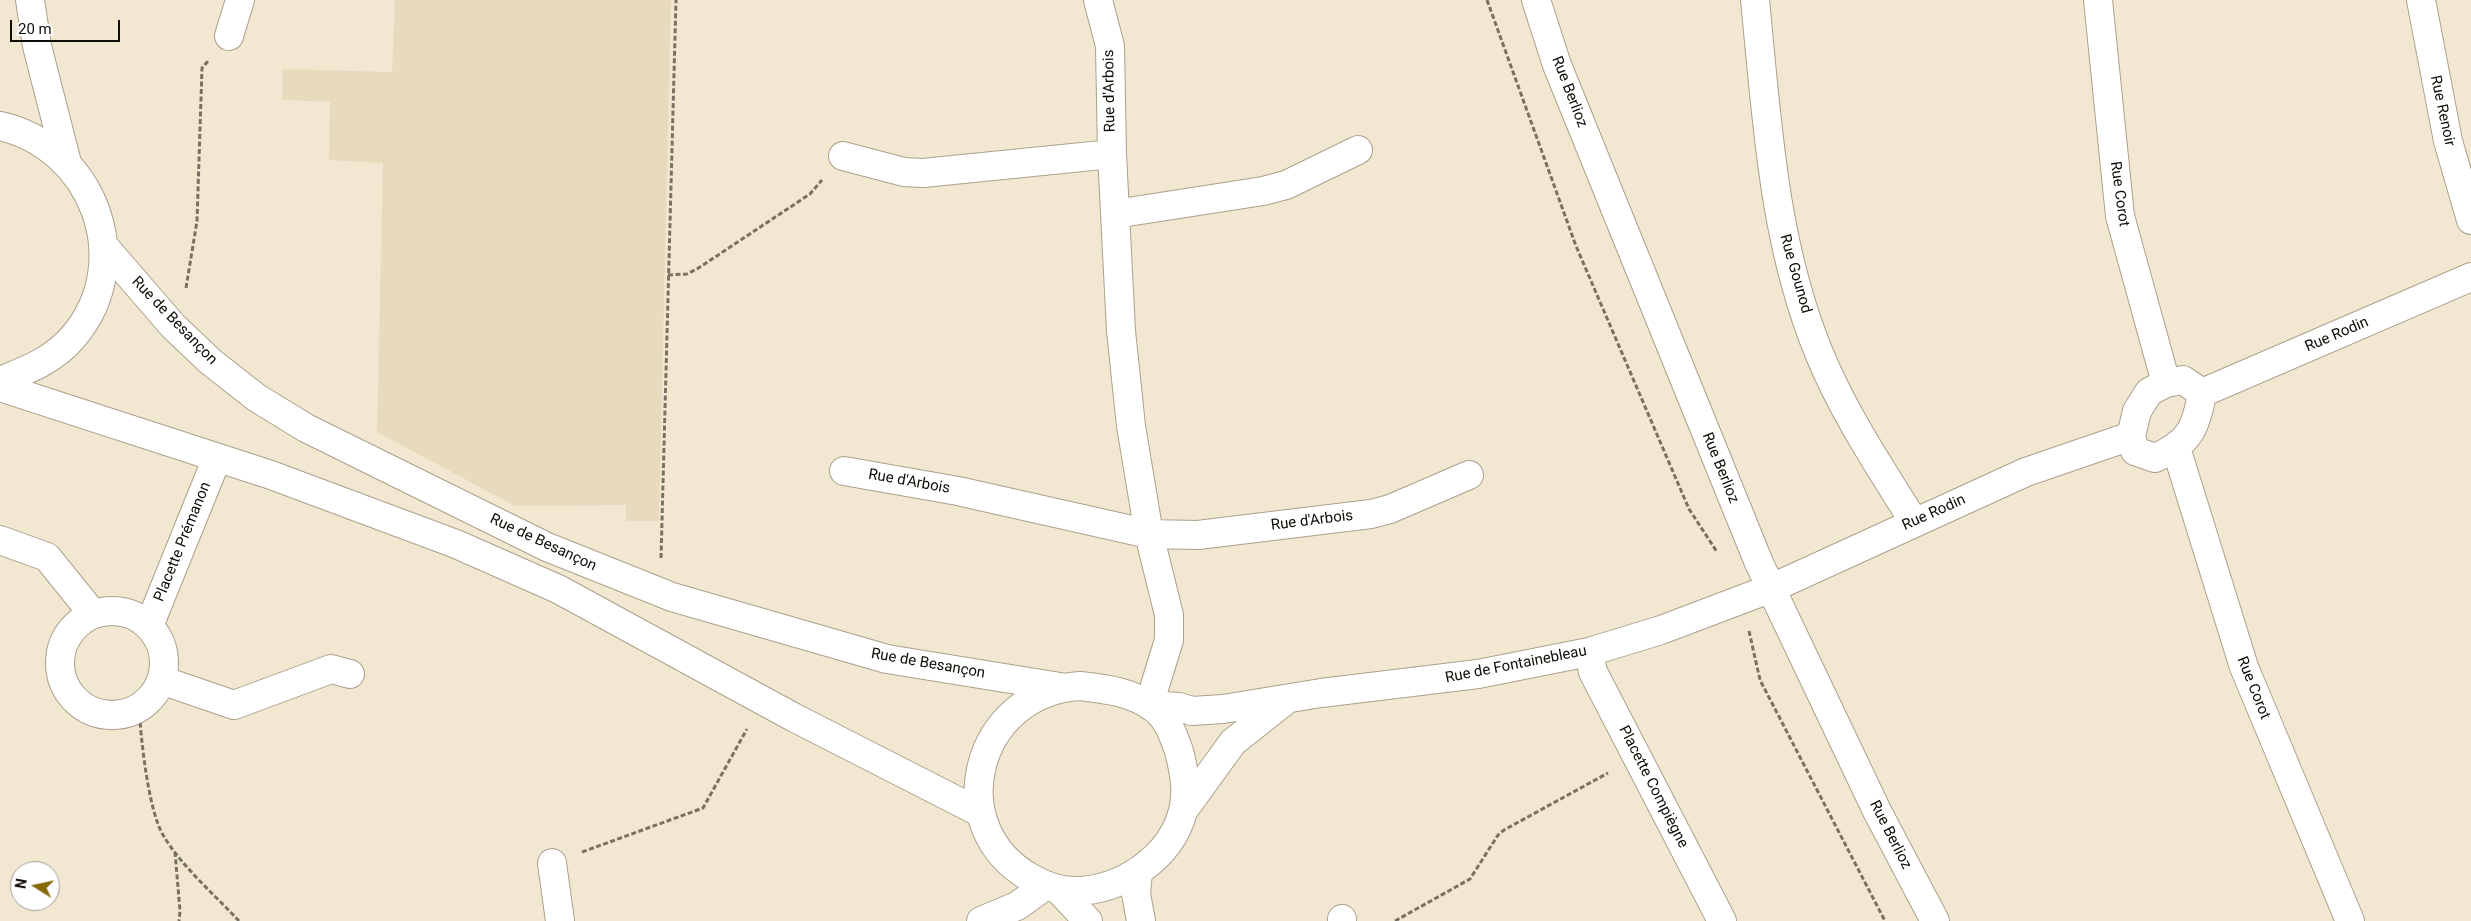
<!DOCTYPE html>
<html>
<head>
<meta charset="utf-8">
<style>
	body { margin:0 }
	#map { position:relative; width:2471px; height:921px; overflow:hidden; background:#f2e8d1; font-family:Roboto,sans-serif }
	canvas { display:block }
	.north { position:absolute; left:10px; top:861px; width:50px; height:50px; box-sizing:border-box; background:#fff; border:1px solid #9f9e9b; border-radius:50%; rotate:280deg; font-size:14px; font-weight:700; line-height:20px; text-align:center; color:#0f0c05 }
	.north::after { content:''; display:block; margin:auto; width:18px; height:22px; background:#896806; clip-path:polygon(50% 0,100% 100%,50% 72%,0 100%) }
	.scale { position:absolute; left:10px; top:20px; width:110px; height:22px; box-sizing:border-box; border:2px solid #0f0c05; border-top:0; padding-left:6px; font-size:15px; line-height:18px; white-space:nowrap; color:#0f0c05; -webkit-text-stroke:4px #fff; paint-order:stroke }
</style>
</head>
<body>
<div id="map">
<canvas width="2471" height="921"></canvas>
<div class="north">N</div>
<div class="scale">20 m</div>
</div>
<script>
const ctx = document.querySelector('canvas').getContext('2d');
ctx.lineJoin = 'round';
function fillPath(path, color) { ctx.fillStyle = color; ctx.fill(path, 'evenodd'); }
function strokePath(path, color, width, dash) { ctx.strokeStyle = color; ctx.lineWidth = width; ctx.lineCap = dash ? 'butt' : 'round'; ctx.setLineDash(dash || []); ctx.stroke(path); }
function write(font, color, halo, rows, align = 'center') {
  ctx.font = font + ' Roboto,sans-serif'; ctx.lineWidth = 4; ctx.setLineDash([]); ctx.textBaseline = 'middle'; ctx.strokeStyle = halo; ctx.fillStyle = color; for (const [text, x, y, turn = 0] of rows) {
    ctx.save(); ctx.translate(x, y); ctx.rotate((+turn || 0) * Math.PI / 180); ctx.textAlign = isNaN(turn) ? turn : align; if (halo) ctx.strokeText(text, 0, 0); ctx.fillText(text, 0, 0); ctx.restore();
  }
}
fillPath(new Path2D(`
	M395,0H671L659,521H626V505L515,506L377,432L383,163L329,160L330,102L282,100L283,69L392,72Z`), '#e8dabd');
const minor = new Path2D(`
	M30,0L37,46L67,163
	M1098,0L1110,46L1112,154L1121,331L1131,426L1149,534L1169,615V640L1149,705L1179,707L1192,711L1223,709L1321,693L1478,674L1589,652L1661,630L1772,588L2026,472L2131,436
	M1536,0L1557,65L1759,563L1877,811L1935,921
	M1755,0C1767,120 1773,241 1819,353C1844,414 1880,467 1914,522
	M2098,0L2120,216L2166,383
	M2421,0L2448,141L2471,220
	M229,36L240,0
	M0,126C93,147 137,261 74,336C54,360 28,370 0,381
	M843,156L904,172L923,173L1112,154
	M1115,214L1263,191L1286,185L1358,150
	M103,245L173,326L211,362L257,398L306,428L547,547L672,597L887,659L1060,687
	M2183,380L2202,393C2196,429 2189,443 2155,458L2135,451L2131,436L2137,411L2149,392L2166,383Z
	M0,387L271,475L456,544L558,589L793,717L981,813
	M2202,393L2471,277
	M2176,448L2244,667L2350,921
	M844,471L958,491L1149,534L1198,535L1371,514L1390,509L1469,475
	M0,540L47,557L93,614
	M60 663a52 52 0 1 1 104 0a52 52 0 1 1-104 0Z
	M149,626L217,458
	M1589,652L1593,672L1722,921
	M161,680L234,705L331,669L350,674
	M1080,686C1107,689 1133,692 1155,709C1168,719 1174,737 1179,751C1184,771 1188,791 1183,811C1171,858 1121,891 1074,891C1058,891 1045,886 1031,878C940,827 975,692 1080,686Z
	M1183,811L1233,742L1285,701
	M552,863L560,921
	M1138,872L1136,894L1141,921
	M1059,890L1088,921
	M1342,919V921
	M981,921L1017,906L1045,886`);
strokePath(minor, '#aba18c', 30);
strokePath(new Path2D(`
	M1487,0L1576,246L1689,509L1717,552
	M668,275L687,274L697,269L810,194L822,180
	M186,288L197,221L202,68L208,61
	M661,558L676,0
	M1749,631L1760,680L1885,921
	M139,708C141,739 148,809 163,835C182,867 214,894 239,921
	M175,852L180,911L179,921
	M582,852L703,808L747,729
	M1395,921L1470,879L1498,835L1504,830L1608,773`), '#797264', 3, [5, 2.5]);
strokePath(minor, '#fff', 28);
write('15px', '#0f0c05', '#fff', [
	["Rue d'Arbois",1110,91,-91],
	["Rue Berlioz",1569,92,69],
	["Rue Renoir",2442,111,78],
	["Rue Corot",2119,194,82],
	["Rue Gounod",1795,274,74],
	["Rue de Besançon",174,321,46],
	["Rue Rodin",2337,335,-23],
	["Rue Berlioz",1720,468,68],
	["Rue d'Arbois",909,482,10],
	["Rue Rodin",1934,513,-24],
	["Rue d'Arbois",1312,521,-7],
	["Placette Prémanon",183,542,-68],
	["Rue de Besançon",543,543,25],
	["Rue de Besançon",928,664,10],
	["Rue de Fontainebleau",1516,665,-11],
	["Rue Corot",2253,688,68],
	["Placette Compiègne",1653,787,63],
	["Rue Berlioz",1890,835,63]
]);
</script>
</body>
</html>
